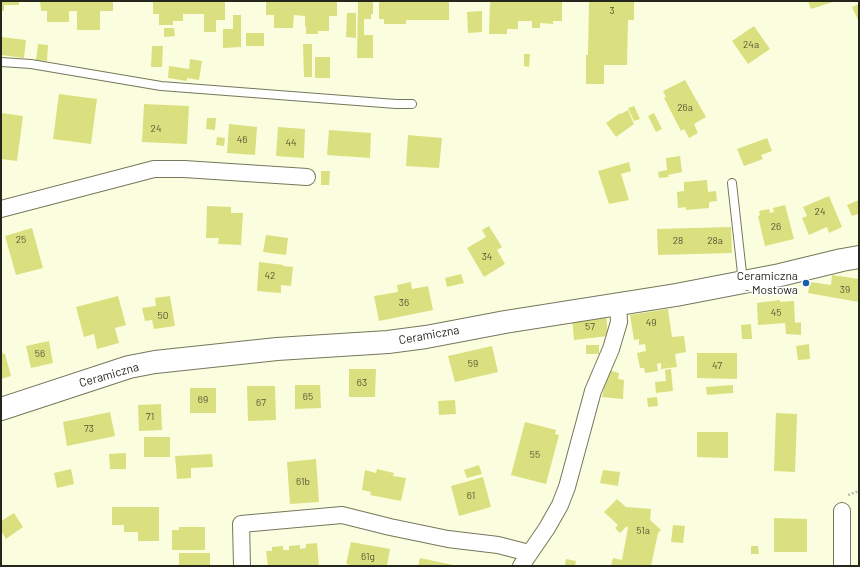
<!DOCTYPE html>
<html>
<head>
<meta charset="utf-8">
<style>
	body { margin:0 }
	#map { position:relative; width:860px; height:567px; overflow:hidden; background:#fbfede; font-family:Barlow,sans-serif }
	canvas { display:block }
	.frame { position:absolute; inset:0; border:2px solid #26271c; pointer-events:none }
</style>
</head>
<body>
<div id="map">
<canvas width="860" height="567"></canvas>
<div class="frame"></div>
</div>
<script>
const ctx = document.querySelector('canvas').getContext('2d');
ctx.lineJoin = 'round';
function fillPath(path, color) { ctx.fillStyle = color; ctx.fill(path, 'evenodd'); }
function strokePath(path, color, width, dash) { ctx.strokeStyle = color; ctx.lineWidth = width; ctx.lineCap = dash ? 'butt' : 'round'; ctx.setLineDash(dash || []); ctx.stroke(path); }
function write(font, color, halo, rows, align = 'center') {
  ctx.font = font + ' Barlow,sans-serif'; ctx.lineWidth = 3; ctx.setLineDash([]); ctx.textBaseline = 'middle'; ctx.strokeStyle = halo; ctx.fillStyle = color; for (const [text, x, y, turn = 0] of rows) {
    ctx.save(); ctx.translate(x, y); ctx.rotate((+turn || 0) * Math.PI / 180); ctx.textAlign = isNaN(turn) ? turn : align; if (halo) ctx.strokeText(text, 0, 0); ctx.fillText(text, 0, 0); ctx.restore();
  }
}
fillPath(new Path2D(`
	M1,1H19V5H4V11H1Z
	M40,1H113V11H100V30H77V11H69V22H47V11H41Z
	M153,1H225V20H216V32H204V14H183V21H173V25H159V14H153Z
	M266,1H337V16H329V31H318V34H306V26H305V16L294,15L293,28H274V15H266Z
	M358,1H373V14H371V19H364V35H373V58H357Z
	M379,1H449V20H406V24H384V19H379Z
	M490,1H562V21H553V24L540,23V28H532V21H518V29H507V34H489Z
	M589,1H622V2H634V20H628L627,65H604V84H586V55H588Z
	M808,1H836L811,9Z
	M859,4V22L852,7Z
	M482,11V32L468,33L467,12Z
	M347,13H356V38L346,37Z
	M233,15H241V47L223,48V29H233Z
	M754,26L770,49L748,64L732,41Z
	M164,28H174L175,36L164,37Z
	M246,33H264V46H246Z
	M2,37L26,40L24,58L1,55Z
	M38,44L48,45L47,61L36,60Z
	M303,44H312V77H304Z
	M152,46H163L162,67H151Z
	M524,54H530L529,67L524,66Z
	M315,57H330V78H315Z
	M190,59L202,61L199,80L187,78V81L168,78L169,66L189,69Z
	M685,80L706,117L694,124L698,133L689,138L684,129L681,131L664,98L666,97L663,91Z
	M59,94L97,99L91,144L53,139Z
	M144,104L189,106L187,144L142,142Z
	M634,106L640,119L634,121L628,108Z
	M628,110L634,124L616,137L606,123L620,113L621,114Z
	M1,113L23,116L17,161L1,159Z
	M654,113L662,129L656,132L648,116Z
	M207,118H216L215,130L206,129Z
	M229,124L257,127L255,155L227,153Z
	M278,127L305,129L304,158L276,156Z
	M329,130L371,133L370,158L327,155Z
	M408,135L442,138L439,168L406,166Z
	M217,137L225,138L224,146L216,145Z
	M767,138L772,151L761,155L763,159L744,166L737,149Z
	M680,156L682,172L668,175L669,177L659,178L658,172L667,170L666,158Z
	M629,162L631,171L621,174L629,200L609,204L598,171Z
	M321,171H330L329,185H321Z
	M707,180L708,192L716,191L717,201L709,202V208L686,210V207L678,208L677,192L684,191V182Z
	M829,196L842,227L829,233L827,227L809,235L802,218L807,216L803,207Z
	M859,200V217L858,214L852,216L847,205Z
	M785,205L794,239L765,246L758,216L760,215L759,211L769,209L770,213L774,212L773,208Z
	M207,206L231,207V213H243L241,245L218,244L219,238H206Z
	M489,226L502,247L497,250L505,264L484,277L467,248L486,237L482,230Z
	M731,227L732,253L658,255L657,229Z
	M32,228L43,268L16,275L5,236Z
	M266,235L288,238L286,255L263,252Z
	M259,262L284,265L283,266L293,267L291,286L281,285V293L257,291Z
	M461,274L464,283L447,287L445,278Z
	M832,275L859,279V302L808,293L810,282L831,285Z
	M411,282L412,289L428,286L433,310L379,321L374,296L398,292L397,285Z
	M118,296L126,325L115,328L119,343L97,349L94,334L84,337L76,307Z
	M170,296L175,326L154,329L152,320L145,321L142,308L156,306L155,298Z
	M780,300V302L794,301L795,323L801,322V335L786,334L785,323L758,325L757,303Z
	M668,309L672,337L684,336L686,352L675,354L677,367L661,369V363L657,364L658,371L645,373L644,368H640L637,353L646,351L645,344L639,345V339L634,340L630,315Z
	M606,314L608,336L574,340L572,318Z
	M751,324L752,339H742L741,325Z
	M49,341L53,363L31,368L26,346Z
	M809,344L810,359L798,360L796,346Z
	M586,345H599V354H586Z
	M492,346L498,372L455,382L448,356Z
	M1,349L3,354H5L11,376L1,379Z
	M697,353H737V379L697,378Z
	M349,369H376L375,397H349Z
	M671,369L673,391L656,393L655,382L666,381L665,370Z
	M608,370L619,373L618,379L624,380L623,399L602,397Z
	M295,385H320L321,408L295,409Z
	M733,385V393L707,395L706,387Z
	M247,386H275L276,420L248,421Z
	M190,388H216V413H190Z
	M657,397L658,406L648,407L647,398Z
	M455,400L456,414L439,415L438,401Z
	M161,404L162,430L139,431L138,405Z
	M110,412L115,436L67,446L63,422Z
	M776,413L797,414L795,472L774,471Z
	M525,422L556,430L555,434L559,435L546,484L511,475Z
	M697,432H728V458L697,457Z
	M144,437H170V457H144Z
	M126,453V469H110L109,454Z
	M212,454L213,467L191,468V478L177,479L175,456Z
	M316,459L319,502L290,504L287,462Z
	M479,465L482,474L467,478L464,470Z
	M71,469L74,484L57,488L54,473Z
	M377,469L394,473L393,476L406,478L401,501L370,495L371,492L362,490L365,470L376,473Z
	M603,470L620,472L618,486L600,483Z
	M483,477L491,507L459,516L451,486Z
	M617,499L626,507L651,509L650,520L661,530L658,533L651,566L636,565V566H611L613,558L622,560L628,528L627,526L620,533L615,528L618,525L604,512Z
	M112,507H159V541H138V532H124V525H112Z
	M14,513L23,527L6,539L1,531V521Z
	M774,518L807,519V552H774Z
	M673,525L685,526L683,543L671,542Z
	M179,527H205V550H172V530H179Z
	M351,542L390,549L387,566H356L346,564Z
	M317,543L319,566H268L266,551H272V547L283,546V550H289V546L300,545V549L306,548V544Z
	M751,546H758L759,554H751Z
	M179,553H210V566H179Z
	M420,558L453,565V566H418Z
	M566,559L576,561L575,566L565,565Z`), '#dae07f');
const lane = new Path2D(`
	M1,62L31,64L161,86L396,104H412
	M732,183L743,282`);
const street = new Path2D(`
	M1,209L154,169H184L307,177
	M242,566L241,524L342,515L390,527L448,539L498,545L529,553
	M521,566L547,528L560,505L567,487L593,391L611,349L619,322L618,303
	M842,566V511`);
const secondary = new Path2D(`
	M1,409L129,367L155,362L277,349L388,342L426,337L505,322L676,295L780,275L842,260L859,257`);
strokePath(lane, '#75775b', 10);
strokePath(street, '#75775b', 18);
strokePath(secondary, '#75775b', 24);
strokePath(new Path2D(`
	M848,495L859,491`), '#babca3', 2.5, [2, 2]);
strokePath(lane, '#fff', 8);
strokePath(street, '#fff', 16);
strokePath(secondary, '#fff', 22);
for (const [x, y, r, color] of [
	[806,283,4,"#155fae"]
]) { const dot = new Path2D(); dot.arc(x, y, r, 0, 2 * Math.PI); ctx.fillStyle = color; ctx.fill(dot); strokePath(dot, '#fff', 1.5); }
write('10px', '#535535', null, [
	["3",612,11],
	["24a",751,45],
	["26a",685,108],
	["24",156,129],
	["46",242,140],
	["44",291,143],
	["24",820,212],
	["26",776,227],
	["25",21,240],
	["28",678,241],
	["28a",715,241],
	["34",487,257],
	["42",270,276],
	["39",845,290],
	["36",404,303],
	["45",776,313],
	["50",163,316],
	["49",651,323],
	["57",590,327],
	["56",40,354],
	["59",473,364],
	["47",717,366],
	["63",362,383],
	["65",308,397],
	["69",203,400],
	["67",261,403],
	["71",150,417],
	["73",89,429],
	["55",535,455],
	["61b",303,482],
	["61",471,496],
	["51a",643,531],
	["61g",368,557]
]);
write('12px', '#26271c', '#fff', [
	["Ceramiczna",798,276],
	["- Mostowa",798,290]
], 'right');
write('12px', '#26271c', '#fff', [
	["Ceramiczna",429,335,-10],
	["Ceramiczna",109,375,-16]
]);
</script>
</body>
</html>
